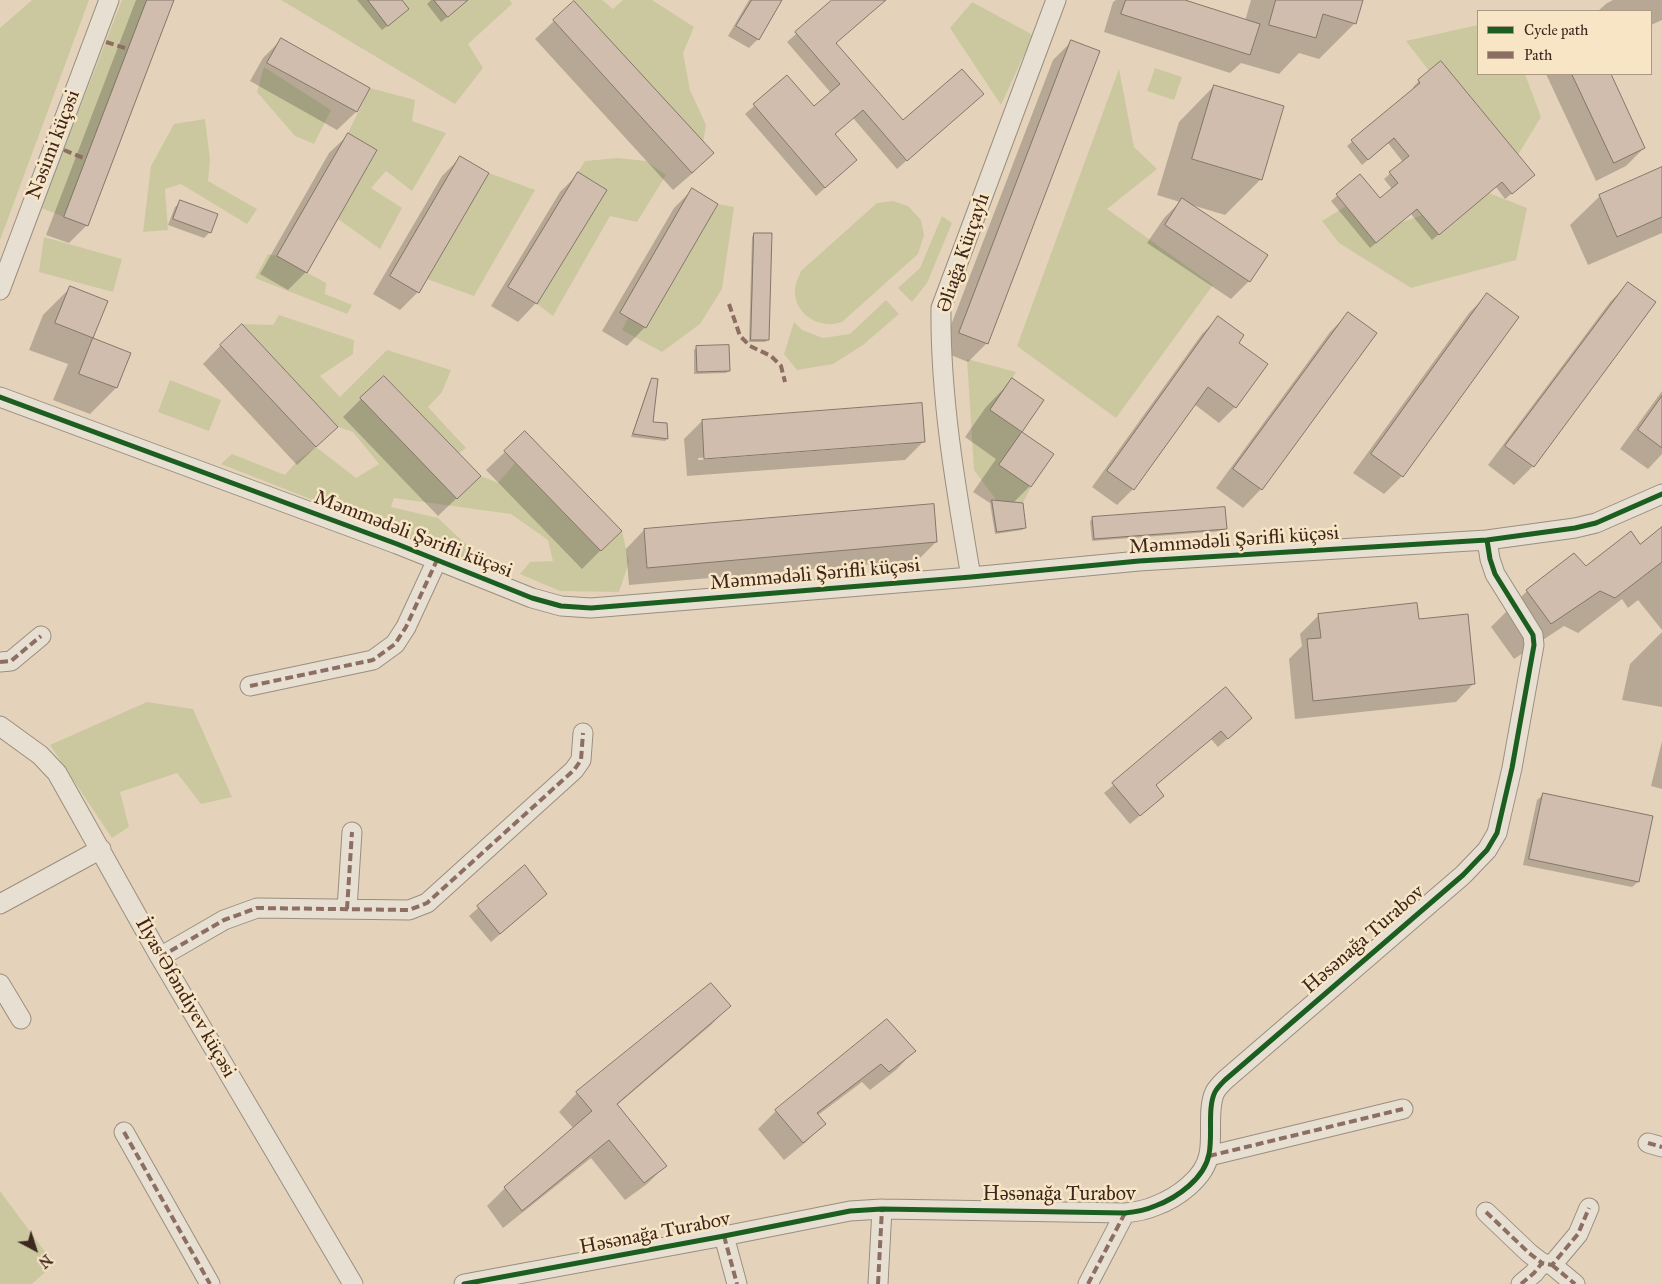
<!DOCTYPE html>
<html>
<head>
<meta charset="utf-8">
<style>
	body { margin:0 }
	#map { position:relative; width:1662px; height:1284px; overflow:hidden; background:#e4d3ba; font-family:"IM FELL Great Primer",serif }
	canvas { display:block }
	.legend { position:absolute; left:1477px; top:10px; width:175px; height:65px; box-sizing:border-box; background:#f8e5c6; border:1px solid #ad9983; margin:0; padding:6px 9px; list-style:none; font-size:15px; color:#3d271e }
	.legend li { display:flex; align-items:center; gap:10px; height:25px }
	.legend b { width:25px; border:1px solid #ad9983 }
	.north { position:absolute; left:10px; top:1224px; width:50px; height:50px; -webkit-text-stroke:4px #f8e5c6; paint-order:stroke; rotate:140deg; font-size:14px; font-weight:700; line-height:20px; text-align:center; color:#3d271e }
	.north::after { content:''; display:block; margin:auto; width:18px; height:22px; background:#3d271e; clip-path:polygon(50% 0,100% 100%,50% 72%,0 100%) }
</style>
</head>
<body>
<div id="map">
<canvas width="1662" height="1284"></canvas>
<ul class="legend">
<li><b style="height:6px;background:#1b5e20"></b>Cycle path</li>
<li><b style="height:6px;background:#8d6e63"></b>Path</li>
</ul>
<div class="north">N</div>
</div>
<script>
const ctx = document.querySelector('canvas').getContext('2d');
ctx.lineJoin = 'round';
function fillPath(path, color) { ctx.fillStyle = color; ctx.fill(path, 'evenodd'); }
function strokePath(path, color, width, dash) { ctx.strokeStyle = color; ctx.lineWidth = width; ctx.lineCap = dash ? 'butt' : 'round'; ctx.setLineDash(dash || []); ctx.stroke(path); }
function write(font, color, halo, rows, align = 'center') {
  ctx.font = font + ' "IM FELL Great Primer",serif'; ctx.lineWidth = 5; ctx.setLineDash([]); ctx.textBaseline = 'middle'; ctx.strokeStyle = halo; ctx.fillStyle = color; for (const [text, x, y, turn = 0] of rows) {
    ctx.save(); ctx.translate(x, y); ctx.rotate((+turn || 0) * Math.PI / 180); ctx.textAlign = isNaN(turn) ? turn : align; if (halo) ctx.strokeText(text, 0, 0); ctx.fillText(text, 0, 0); ctx.restore();
  }
}
fillPath(new Path2D(`
	M32,0H89L0,240V28Z
	M122,0H147L64,217L41,208Z
	M281,0H368L388,25L409,9L402,0H434L448,17L468,0H510L512,4L468,44L483,68L455,104Z
	M573,0H602L613,9L623,0H652L694,27L683,53L690,90L706,125L703,143Z
	M972,2L1033,35L1001,105L950,28Z
	M1478,25V74H1525L1541,117L1518,155L1441,61L1429,71L1406,41Z
	M264,67L331,110L314,144L295,136L257,92Z
	M1155,68L1182,77L1174,100L1147,91Z
	M1119,69L1134,147L1157,169L1107,209L1213,285L1116,418L1017,346Z
	M370,88L415,100L412,121L446,133L412,191L386,171L371,188L402,208L380,249L338,219L377,150L348,133Z
	M205,119L210,160L208,181L257,209L247,224L181,184L165,189L168,230L143,232L151,166L174,124Z
	M618,158L646,161L666,175L637,222L610,216L553,316L537,304L607,190L578,172L585,161Z
	M489,173L535,190L474,296L427,279Z
	M1489,193L1527,208L1516,260L1411,288L1339,243L1322,221L1346,206L1376,243L1402,222L1422,215L1443,231Z
	M893,201L908,206L921,220L924,235L918,254L842,322C838,323 831,325 827,324C811,323 796,310 795,294C794,286 798,279 801,271L877,203Z
	M718,204L734,207L722,289L700,324L662,352L622,330L628,318L646,328Z
	M942,216L952,223L927,283L912,302L898,288L920,268Z
	M44,237L122,259L113,292L39,272Z
	M268,254L277,256L326,283L325,294L352,305L347,314L255,278Z
	M886,300L899,314L863,345L833,364L797,370L784,354L794,322L802,330L823,338L850,334Z
	M279,315L354,340L353,354L320,376L340,397L387,350L451,370L442,392L428,407L466,448L459,453L384,376L361,398L481,476L498,483L515,463L601,551L622,531L629,562L619,592L560,591L520,574L530,562L553,561L548,540L511,514L394,498L391,507L438,518L473,551L468,561L221,464L232,454L285,475L297,461L316,447L356,478L379,464L353,432L338,427L242,324L273,325Z
	M967,359L1016,372L1012,379L1022,432L999,465L1031,487L1023,503L997,501L974,470Z
	M170,380L221,400L209,431L158,412Z
	M147,702L193,709L232,797L201,804L177,773L120,792L129,827L112,838L50,745Z
	M0,1191L54,1264L32,1284H0Z`), '#cbc8a0');
fillPath(new Path2D(`
	M136,0H173L87,225L69,243L46,235Z
	M357,0H401L402,14L382,30Z
	M431,0H468L441,22L427,4Z
	M749,0H781L758,39L749,48L728,36Z
	M834,0H885L835,43L903,121L983,94L897,169L853,118L834,135L856,160L816,196L745,114L787,77L814,108L831,93L787,42Z
	M1116,0H1181L1245,21L1251,0H1362L1355,23L1319,59L1299,53L1279,74L1241,63L1230,73L1104,32L1113,2Z
	M1613,0H1662V20L1651,25V11H1598L1607,3Z
	M574,2L694,172L673,190L535,39Z
	M281,40L369,89L356,112L337,130L250,81L263,58Z
	M1071,42L987,343L968,362L941,351L1053,60Z
	M1441,63L1528,180L1505,199L1496,187L1432,240L1411,214L1370,248L1331,201L1360,176L1379,200L1392,189L1384,179L1403,162L1388,143L1362,165L1347,146L1414,89L1413,87L1419,81Z
	M1546,74H1609L1644,148L1626,166L1596,181Z
	M1214,86L1261,179L1225,215L1192,205L1249,281L1231,299L1147,243L1164,218L1180,202L1157,195L1179,122Z
	M348,135L306,272L288,290L260,274L329,153Z
	M460,158L418,292L400,310L373,294L442,176Z
	M1662,168V233L1588,265L1570,225L1600,196Z
	M578,174L536,303L518,322L491,306L560,192Z
	M692,190L645,327L627,346L602,331L674,208Z
	M181,202L210,232L204,238L168,225L175,207Z
	M754,234L768,340L765,342H749L752,237Z
	M1629,283L1655,302L1533,466L1514,485L1488,465L1610,302Z
	M70,288L106,302L92,338L130,353L116,388L90,414L53,400L68,364L29,350L43,315Z
	M1487,295L1402,476L1384,494L1353,473L1469,313Z
	M1348,314L1375,334L1261,489L1243,508L1216,488L1330,332Z
	M1218,318L1238,343L1235,407L1219,423L1194,404L1133,489L1117,505L1092,487L1202,334Z
	M221,345L318,445L297,465L203,364Z
	M697,347L729,371L726,373L694,374V350Z
	M653,379L651,423L667,438L665,441L631,437L650,382Z
	M1012,380L1042,400L1020,432L1052,454L1030,486L1013,503L1025,527L1022,530L995,534L990,503L973,492L996,459L965,437L986,407Z
	M1662,391V454L1648,469L1620,449Z
	M361,399L461,494L438,516L343,417Z
	M702,421L924,441L905,460L687,476L684,439ZM906,442V444L698,460V458Z
	M525,433L620,531L582,569L486,470Z
	M1093,518L1225,528L1223,531L1092,541L1090,521Z
	M1662,529V630L1638,600L1628,608L1622,599L1578,633L1564,626L1514,659L1491,627L1527,591L1640,546Z
	M644,530L936,542L918,560L629,585L626,549Z
	M1319,615L1418,621L1474,683L1456,702L1295,719L1289,659L1302,646L1300,634Z
	M1662,632V707L1622,700L1630,664Z
	M1226,689L1241,727L1218,747L1211,739L1155,786L1163,796L1130,824L1104,793Z
	M1662,741V789L1651,786Z
	M1543,795L1638,882L1632,887L1523,865L1537,800Z
	M525,867L536,903L491,942L469,916Z
	M729,1006L711,1025L617,1105L665,1166L647,1184L625,1200L591,1158L503,1228L487,1206L505,1188L574,1129L559,1112L577,1093Z
	M887,1021L914,1051L896,1070L870,1090L862,1082L818,1115L824,1124L806,1142L784,1160L758,1129L776,1111Z`), '#0003');
const building = new Path2D(`
	M147,0H174L88,226L64,217Z
	M368,0H402L409,9L388,26Z
	M434,0H468L448,17Z
	M752,0H782L759,40L736,26Z
	M832,0H886L836,43L903,120L962,69L984,94L907,161L863,110L835,134L857,160L825,188L753,104L787,75L814,106L840,84L795,32Z
	M1126,0H1185L1260,24L1250,55L1121,14Z
	M1276,0H1363L1356,24L1323,14L1316,38L1269,25Z
	M574,1L714,153L692,173L553,20Z
	M281,38L370,88L357,112L267,63Z
	M1071,40L1100,51L988,344L959,333Z
	M1441,61L1535,175L1512,194L1502,182L1439,235L1417,209L1376,243L1336,194L1360,174L1380,198L1398,183L1389,172L1409,156L1394,138L1368,160L1351,140L1420,83L1418,80Z
	M1572,74H1611L1645,148L1614,163Z
	M1214,85L1284,106L1262,180L1192,159Z
	M348,133L377,150L307,273L277,256Z
	M460,156L489,173L419,293L390,276Z
	M1662,167V217L1617,237L1599,195Z
	M578,172L607,190L537,304L508,287Z
	M692,188L718,204L646,328L620,313Z
	M1182,198L1268,255L1250,282L1165,225Z
	M180,200L218,214L211,233L173,219Z
	M754,233H772L769,340H751Z
	M1628,282L1656,302L1534,467L1505,446Z
	M70,286L108,301L93,338L55,323Z
	M1487,293L1519,317L1403,477L1371,454Z
	M1348,312L1377,333L1262,490L1233,469Z
	M1218,316L1244,335L1239,343L1268,364L1236,408L1208,387L1134,490L1107,471Z
	M242,324L338,427L316,447L220,345Z
	M93,338L131,353L117,388L79,374Z
	M729,345L730,371L697,372L696,346Z
	M384,376L481,476L457,499L360,398Z
	M652,378L658,379L653,422L667,423L668,439L633,434Z
	M1012,378L1044,400L1022,432L990,410Z
	M1662,396V448L1638,430Z
	M922,403L925,442L704,459L702,420Z
	M525,431L622,531L601,551L504,451Z
	M1022,432L1054,454L1031,487L999,465Z
	M992,500L1023,503L1026,528L997,532Z
	M934,504L937,542L647,568L644,529Z
	M1225,507L1227,529L1094,539L1092,517Z
	M1662,527V562L1615,598L1600,591L1551,624L1526,590L1574,553L1586,566L1631,531L1640,544Z
	M1417,603L1419,619L1468,614L1475,684L1313,701L1307,639L1321,638L1318,614Z
	M1226,687L1252,718L1228,739L1221,731L1156,785L1164,796L1140,816L1112,783Z
	M1543,793L1653,816L1639,882L1529,859Z
	M525,865L547,894L500,934L477,906Z
	M711,983L731,1006L617,1104L667,1166L644,1183L609,1140L522,1211L504,1187L592,1111L576,1092Z
	M887,1019L916,1051L889,1072L881,1064L817,1113L826,1124L803,1143L775,1110Z`);
fillPath(building, '#d1bdad');
strokePath(building, '#83776a', 1);
const minor = new Path2D(`
	M0,290L109,0
	M0,397L397,544L532,598L561,606L591,608L971,577L1139,561L1487,540L1575,528L1596,523L1662,494
	M971,577C956,489 940,398 941,308L1056,0
	M0,662L11,661L41,636
	M250,686L373,660L395,644L406,627L437,560
	M0,726L40,755L57,773L160,957L353,1284
	M0,904L101,849
	M347,909L352,832
	M160,957L224,920L257,908L409,910L427,903L574,770L581,760L583,733
	M0,984L21,1019
	M124,1132L210,1284
	M1648,1143L1662,1147
	M1209,1156L1403,1109
	M1486,1212L1529,1253L1542,1263
	M724,1236L737,1284
	M1552,1265L1575,1284
	M464,1284L724,1236L850,1211L882,1209L1125,1213C1135,1212 1146,1210 1155,1206C1177,1198 1205,1178 1209,1154C1213,1136 1207,1108 1215,1092C1217,1088 1222,1083 1225,1080L1463,875L1487,850L1497,833L1512,768L1534,645L1533,635L1495,574L1490,559L1487,540
	M878,1284L882,1209
	M1088,1284L1125,1213
	M1521,1284L1534,1273L1542,1263L1552,1265L1578,1234L1589,1208`);
strokePath(minor, '#9a8e7f', 21);
strokePath(minor, '#e7dfd2', 19);
strokePath(new Path2D(`
	M106,42L128,49
	M64,150L86,159
	M729,304L740,336L750,346L771,356L781,366L785,382
	M0,662L11,661L41,636
	M250,686L373,660L395,644L406,627L437,560
	M347,909L352,832
	M160,957L224,920L257,908L409,910L427,903L574,770L581,760L583,733
	M124,1132L210,1284
	M1648,1143L1662,1147
	M1209,1156L1403,1109
	M1486,1212L1529,1253L1542,1263
	M724,1236L737,1284
	M1552,1265L1575,1284
	M878,1284L882,1209
	M1088,1284L1125,1213
	M1521,1284L1534,1273L1542,1263L1552,1265L1578,1234L1589,1208`), '#8d6e63', 4, [8, 4]);
strokePath(new Path2D(`
	M0,397L397,544L532,598L561,606L591,608L971,577L1139,561L1487,540L1575,528L1596,523L1662,494
	M464,1284L724,1236L850,1211L882,1209L1125,1213C1135,1212 1146,1210 1155,1206C1177,1198 1205,1178 1209,1154C1213,1136 1207,1108 1215,1092C1217,1088 1222,1083 1225,1080L1463,875L1487,850L1497,833L1512,768L1534,645L1533,635L1495,574L1490,559L1487,540`), '#1b5e20', 5);
write('20px', '#3d271e', '#f8e5c6', [
	["Nəsimi küçəsi",54,145,-69],
	["Əliağa Kürçaylı",964,253,-71],
	["Məmmədəli Şərifli küçəsi",413,535,21],
	["Məmmədəli Şərifli küçəsi",1234,541,-4],
	["Məmmədəli Şərifli küçəsi",815,575,-5],
	["Həsənağa Turabov",1364,940,-41],
	["İlyas Əfəndiyev küçəsi",185,998,60],
	["Həsənağa Turabov",1059,1195],
	["Həsənağa Turabov",655,1234,-11]
]);
</script>
</body>
</html>
